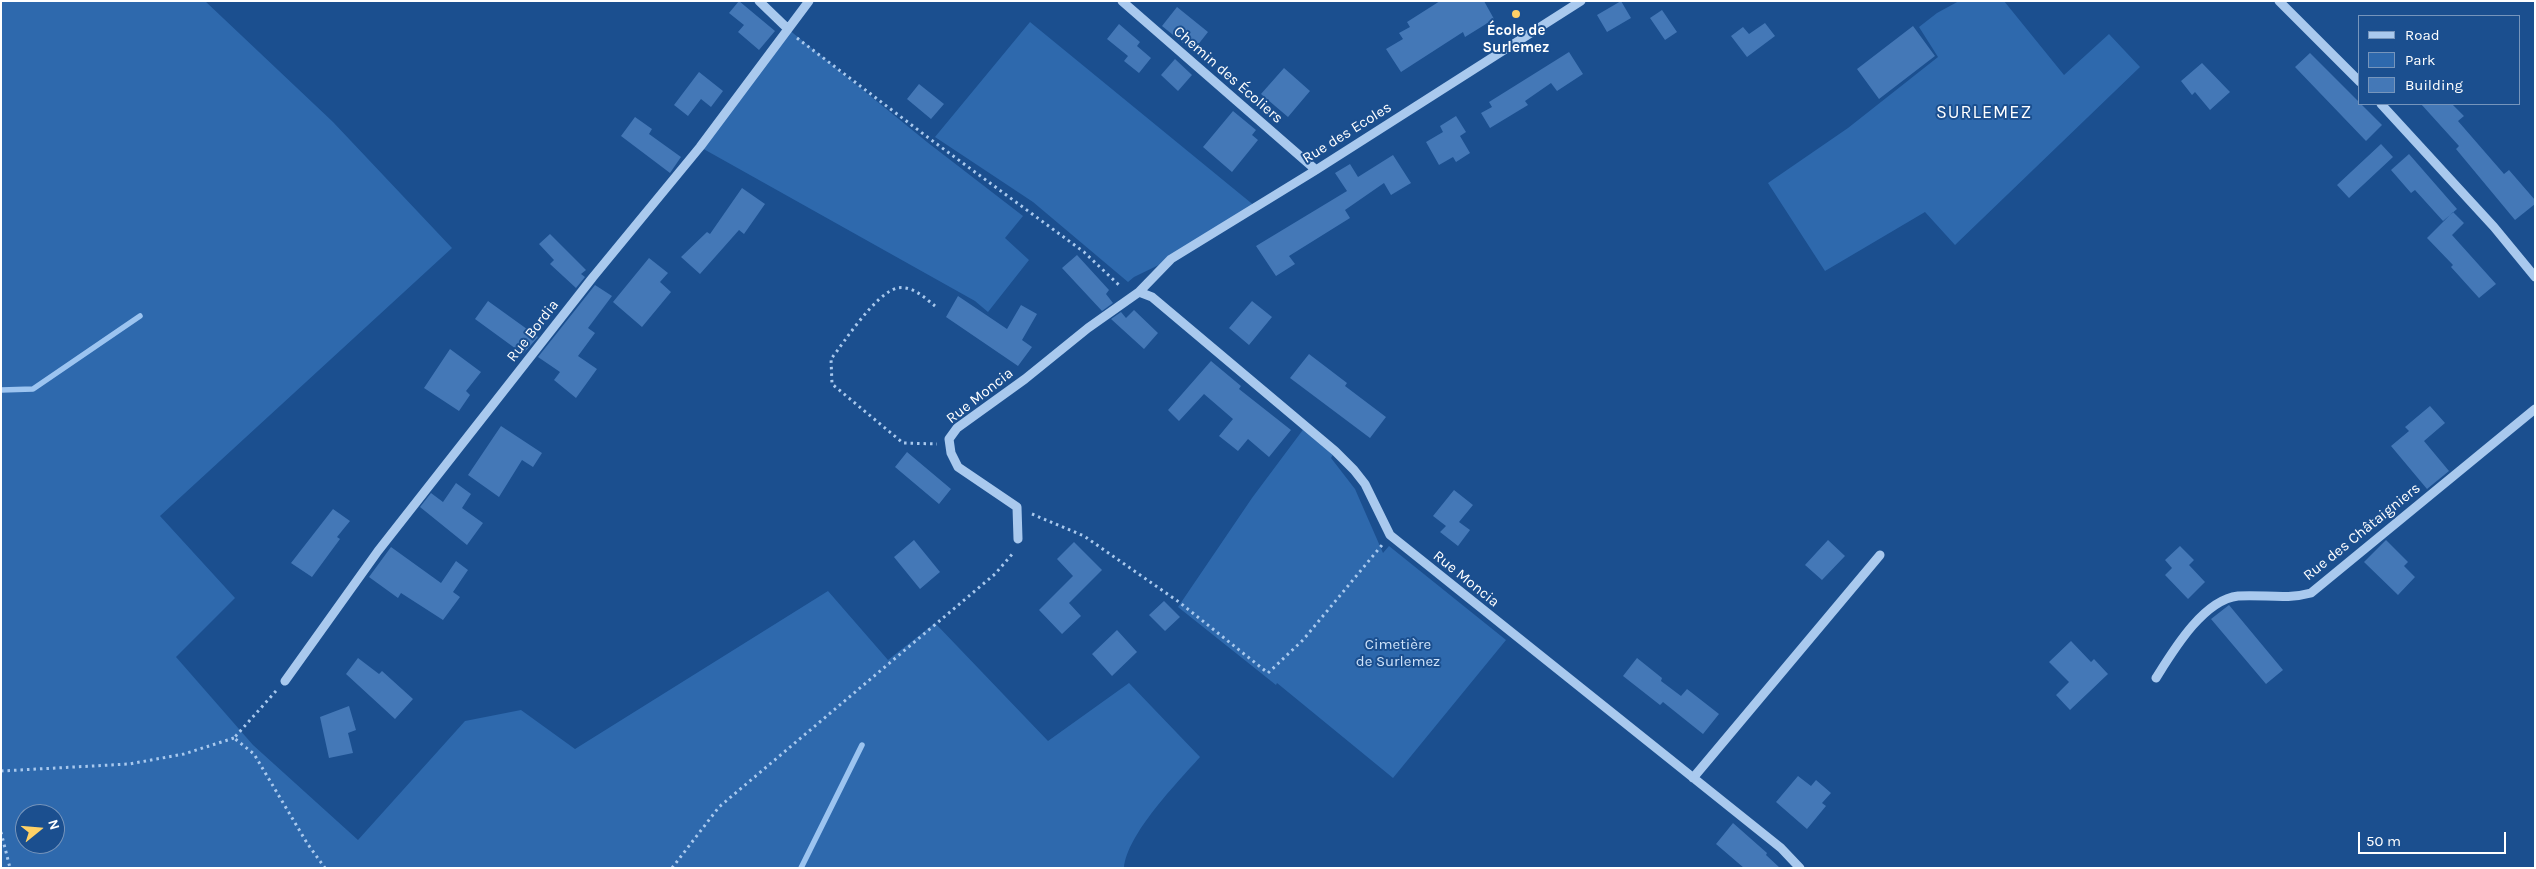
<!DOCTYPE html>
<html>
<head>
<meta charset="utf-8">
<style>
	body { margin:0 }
	#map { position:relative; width:2536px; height:869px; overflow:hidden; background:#1b4f8f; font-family:Karla,sans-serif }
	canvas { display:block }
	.frame { position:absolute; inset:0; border:2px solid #fff; pointer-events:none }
	.legend { position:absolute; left:2358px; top:15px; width:162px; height:90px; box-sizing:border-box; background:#1b4f8f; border:1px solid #7695bc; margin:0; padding:6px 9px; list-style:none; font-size:15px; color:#fff }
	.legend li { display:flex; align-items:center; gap:10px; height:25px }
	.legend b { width:25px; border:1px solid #7695bc }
	.north { position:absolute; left:15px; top:804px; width:50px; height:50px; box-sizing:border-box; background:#1b4f8f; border:1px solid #7695bc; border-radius:50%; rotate:73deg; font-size:14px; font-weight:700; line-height:20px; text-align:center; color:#fff }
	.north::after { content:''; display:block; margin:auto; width:18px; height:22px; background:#ffd166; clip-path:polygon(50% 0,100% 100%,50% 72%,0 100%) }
	.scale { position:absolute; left:2358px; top:832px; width:148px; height:22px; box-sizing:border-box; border:2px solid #fff; border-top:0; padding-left:6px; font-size:15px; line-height:18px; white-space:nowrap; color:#fff; -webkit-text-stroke:4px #1b4f8f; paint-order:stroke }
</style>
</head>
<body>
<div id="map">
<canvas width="2536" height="869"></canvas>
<div class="frame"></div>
<ul class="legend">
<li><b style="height:6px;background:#a9c9ee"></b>Road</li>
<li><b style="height:14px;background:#2e69ad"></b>Park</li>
<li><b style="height:14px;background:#4478b7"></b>Building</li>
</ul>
<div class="north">N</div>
<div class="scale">50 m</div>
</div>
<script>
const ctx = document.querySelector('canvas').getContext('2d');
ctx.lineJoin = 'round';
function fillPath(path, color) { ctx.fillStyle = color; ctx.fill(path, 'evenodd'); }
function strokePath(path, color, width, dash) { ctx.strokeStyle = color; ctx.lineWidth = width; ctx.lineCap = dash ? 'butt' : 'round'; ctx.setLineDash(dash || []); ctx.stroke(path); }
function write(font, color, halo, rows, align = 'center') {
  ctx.font = font + ' Karla,sans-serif'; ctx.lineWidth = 4; ctx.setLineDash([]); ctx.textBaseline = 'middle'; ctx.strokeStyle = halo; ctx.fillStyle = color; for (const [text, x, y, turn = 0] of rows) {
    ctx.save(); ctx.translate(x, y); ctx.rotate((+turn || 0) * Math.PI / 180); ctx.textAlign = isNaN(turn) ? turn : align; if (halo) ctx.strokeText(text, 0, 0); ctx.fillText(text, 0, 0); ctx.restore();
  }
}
fillPath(new Path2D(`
	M1,1H205L333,122L452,248L160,516L235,598L176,657L253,745L358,840L465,721L521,710L575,749L828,591L888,660L935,623L1048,741L1129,683L1200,757C1177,783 1127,834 1124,868H1ZM25,814H55V844H25Z
	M1959,1H2004L2064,75L2109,34L2140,67L1955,245L1925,212L1825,271L1768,183L1848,128L1938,57L1919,27L1937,13Z
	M1030,22L1256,207L1171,259L1134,277L1128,282L1033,202L935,137Z
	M788,29L927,142L1023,216L1005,238L1029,260L988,312L975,301L700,147Z
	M1305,427L1335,451L1331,458L1355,489L1383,553L1389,546L1506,640L1393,778L1277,683L1276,685L1178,607L1252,498Z`), '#2e69ad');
strokePath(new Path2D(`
	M1,390L33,389L140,316
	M801,868L862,745`), '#9cc4f0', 5.5);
fillPath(new Path2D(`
	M739,1L775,31L759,50L738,32L744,25L729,13Z
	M1440,1H1484L1494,19L1465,37L1463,32L1401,72L1386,49L1403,39L1399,33L1410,27L1407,22Z
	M1621,1L1631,18L1607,32L1597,15Z
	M1177,7L1208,32L1193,51L1162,26Z
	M1662,10L1677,32L1665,40L1650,18Z
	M1765,23L1775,36L1747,57L1731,36L1743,27L1749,34Z
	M1119,24L1140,42L1137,46L1151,58L1139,73L1124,61L1128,56L1107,39Z
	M1913,26L1935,56L1879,99L1857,69Z
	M1569,52L1583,74L1557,91L1551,83L1525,101L1528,105L1490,128L1481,113L1492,107L1489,102Z
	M2310,53L2382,125L2366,141L2295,67Z
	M1175,59L1192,75L1178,91L1161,75Z
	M2202,63L2230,92L2210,110L2195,92L2192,95L2181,81Z
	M1284,68L1310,91L1288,117L1261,94Z
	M699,72L723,91L711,107L701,99L688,116L674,105Z
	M919,84L944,104L931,119L907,99Z
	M2421,104H2452L2464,116L2458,121L2504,174L2509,170L2535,200V204L2515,220L2456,149L2459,146Z
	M1233,111L1256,130L1252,135L1258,140L1232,172L1203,147Z
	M1456,116L1466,132L1460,136L1470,153L1456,162L1453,157L1439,165L1426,142L1443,132L1440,126Z
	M635,117L652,129L649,134L681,157L670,173L621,136Z
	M2381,144L2393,157L2349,198L2337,185Z
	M2409,154L2457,209L2443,221L2415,190L2411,193L2391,170Z
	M1393,155L1411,183L1391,195L1384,183L1345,210L1350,218L1289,256L1295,264L1276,276L1256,246L1347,191L1335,173L1350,164L1358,177Z
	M742,188L765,204L744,234L739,230L700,274L681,257L707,232L710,234Z
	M2453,212L2464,223L2452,235L2496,284L2479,298L2451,267L2453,265L2427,238Z
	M550,234L586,270L581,274L585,277L576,288L550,264L554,260L539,244Z
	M1077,255L1109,290L1106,294L1113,303L1102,311L1062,268Z
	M649,258L668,273L660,282L671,292L642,327L613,302Z
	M595,285L612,296L588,328L595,333L578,356L597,369L576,398L554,380L560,372L538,357Z
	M958,296L1007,329L1021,305L1037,314L1022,340L1032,347L1018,366L946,317Z
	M488,301L538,337L523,354L475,319Z
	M1252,301L1272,317L1249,345L1229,328Z
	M1134,310L1158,333L1144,349L1111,319L1121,312L1126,318Z
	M450,349L481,372L466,391L470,395L459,411L424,388Z
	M1309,354L1347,383L1345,386L1386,417L1370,438L1290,378Z
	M1211,361L1241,386L1239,389L1291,430L1269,457L1248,439L1238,451L1219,436L1233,419L1204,394L1179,421L1168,410Z
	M2430,406L2445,423L2424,441L2449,471L2427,489L2391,446L2409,431L2405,427Z
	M501,426L542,453L533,467L522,460L499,497L468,475Z
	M907,452L951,489L939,504L895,467Z
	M456,483L471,494L462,508L483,523L467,545L420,507L431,493L443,502Z
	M1454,490L1473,505L1459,522L1470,530L1458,546L1440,532L1446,526L1433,516Z
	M333,509L350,521L337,537L340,539L312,577L291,563Z
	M914,540L940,572L920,589L894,557Z
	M1828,540L1845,556L1822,580L1805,565Z
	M2386,540L2408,562L2404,566L2415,577L2398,595L2364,562Z
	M1074,542L1102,570L1069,603L1081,616L1062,634L1039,610L1073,576L1057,559Z
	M2180,546L2194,560L2189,565L2205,582L2188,599L2165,575L2172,568L2165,560Z
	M391,547L441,583L456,561L468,570L453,592L460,597L443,620L401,593L398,598L369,577Z
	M1164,601L1180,617L1165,631L1149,615Z
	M2229,605L2283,670L2266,684L2211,619Z
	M1117,630L1137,652L1112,676L1092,654Z
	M2071,641L2091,662L2094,659L2108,674L2070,710L2056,695L2069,682L2049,662Z
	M358,658L379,674L382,671L413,699L395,719L346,674Z
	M1637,658L1662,678L1661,681L1681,696L1687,689L1719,714L1703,734L1663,702L1660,705L1623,676Z
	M349,706L356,730L348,733L353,753L329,758L320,717Z
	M1798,776L1811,786L1816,780L1831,793L1822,803L1826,806L1807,829L1776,802Z
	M1733,823L1767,853L1766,855L1780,868H1744L1716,844Z`), '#4478b7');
strokePath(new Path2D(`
	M797,38L930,139L1084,252L1121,287
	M935,306C925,298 912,285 897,288C875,294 845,341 831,359L832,384L903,443L937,444
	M1032,514L1084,536L1179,602L1268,673L1303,640L1382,545
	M276,691L234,738L254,754L307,843L325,868
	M1,771L129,764L184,754L234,738
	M1,832L10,868
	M672,868L719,807L995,574L1014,552`), '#a9c9ee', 3, [2.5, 4]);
strokePath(new Path2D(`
	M759,1L788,29
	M1122,1L1316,170
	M2279,1L2360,82
	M2381,104L2494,227L2535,277
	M1139,292L1152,297L1335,451L1354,470L1365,484L1390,535L1781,848L1800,868
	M1018,539L1017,507L958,467L951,453L949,439L957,428L1025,379L1088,328L1139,292L1171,259L1316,170L1581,1
	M2156,678C2173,651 2203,600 2238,596C2263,594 2286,600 2311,593L2535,409
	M285,681L378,551L593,277L700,147L809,1
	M1693,778L1880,555`), '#a9c9ee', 9);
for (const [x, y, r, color] of [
	[1516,14,5,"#ffd166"]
]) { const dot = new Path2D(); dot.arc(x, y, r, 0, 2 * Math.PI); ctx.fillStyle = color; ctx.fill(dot); strokePath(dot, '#1b4f8f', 2); }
write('bold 15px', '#fff', '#1b4f8f', [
	["École de",1516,31],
	["Surlemez",1516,48]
]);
write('15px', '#fff', '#1b4f8f', [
	["Chemin des Écoliers",1228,75,41],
	["Rue des Ecoles",1347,133,-32],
	["Rue Bordia",533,331,-52],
	["Rue Moncia",980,396,-38],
	["Rue des Châtaigniers",2362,532,-39],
	["Rue Moncia",1466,579,39]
]);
write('15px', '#cfe3fa', '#1b4f8f', [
	["Cimetière",1398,645],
	["de Surlemez",1398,662]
]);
ctx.letterSpacing = '1px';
write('18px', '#fff', '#1b4f8f', [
	["SURLEMEZ",1984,113]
]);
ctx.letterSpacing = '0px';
</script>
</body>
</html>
